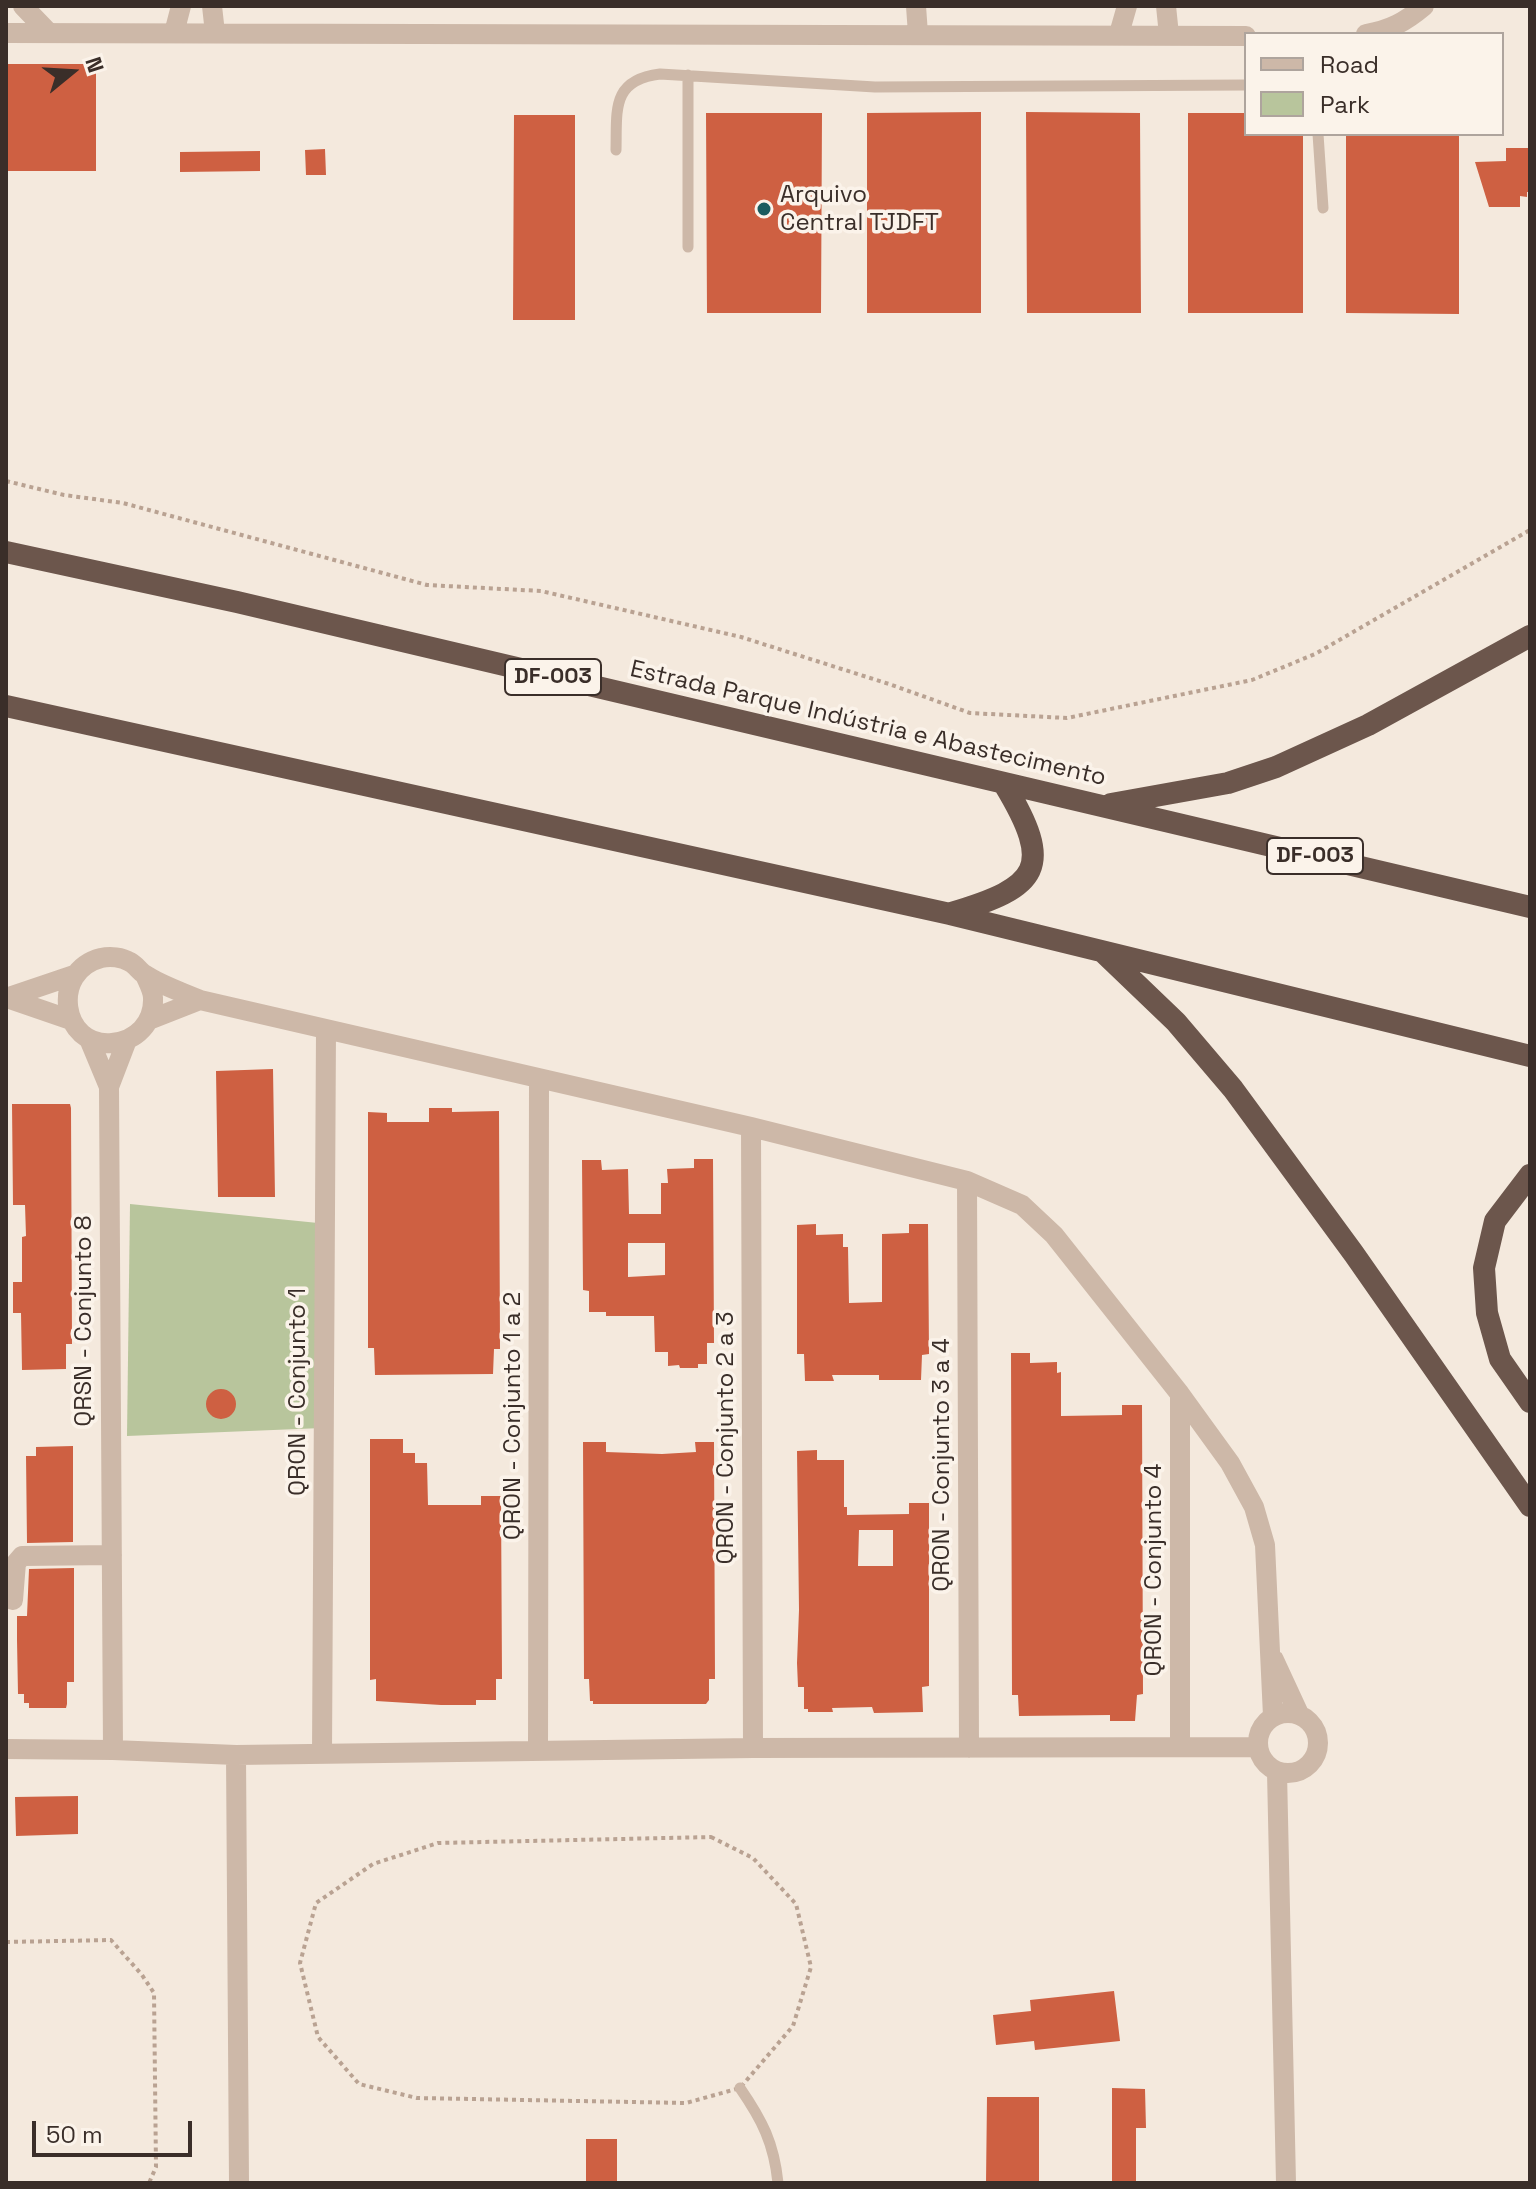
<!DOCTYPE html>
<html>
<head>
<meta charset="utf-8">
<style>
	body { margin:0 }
	#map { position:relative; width:1536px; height:2189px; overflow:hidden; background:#f4e9dd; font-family:"Space Grotesk",sans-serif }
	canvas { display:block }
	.frame { position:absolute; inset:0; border:8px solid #3a2e29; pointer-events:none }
	.legend { position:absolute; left:1244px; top:32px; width:260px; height:104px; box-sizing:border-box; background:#fbf3ea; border:2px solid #aea49d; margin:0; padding:10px 14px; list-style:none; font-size:24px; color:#3a2e29 }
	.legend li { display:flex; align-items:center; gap:16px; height:40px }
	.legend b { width:40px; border:2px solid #aea49d }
	.north { position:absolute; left:32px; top:32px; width:80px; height:80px; -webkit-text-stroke:6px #fbf3ea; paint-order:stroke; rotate:72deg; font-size:22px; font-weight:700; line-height:32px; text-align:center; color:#3a2e29 }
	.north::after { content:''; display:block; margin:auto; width:28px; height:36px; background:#3a2e29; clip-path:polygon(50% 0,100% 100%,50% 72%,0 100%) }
	.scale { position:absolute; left:32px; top:2121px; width:160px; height:36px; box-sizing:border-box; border:4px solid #3a2e29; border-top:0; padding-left:10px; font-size:24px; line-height:28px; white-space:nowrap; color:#3a2e29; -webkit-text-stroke:6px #fbf3ea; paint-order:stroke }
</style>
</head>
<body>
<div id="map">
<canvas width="1536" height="2189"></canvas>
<div class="frame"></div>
<ul class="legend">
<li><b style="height:10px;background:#cdb8a8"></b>Road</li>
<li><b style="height:22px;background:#b8c59c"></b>Park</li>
</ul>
<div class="north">N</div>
<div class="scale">50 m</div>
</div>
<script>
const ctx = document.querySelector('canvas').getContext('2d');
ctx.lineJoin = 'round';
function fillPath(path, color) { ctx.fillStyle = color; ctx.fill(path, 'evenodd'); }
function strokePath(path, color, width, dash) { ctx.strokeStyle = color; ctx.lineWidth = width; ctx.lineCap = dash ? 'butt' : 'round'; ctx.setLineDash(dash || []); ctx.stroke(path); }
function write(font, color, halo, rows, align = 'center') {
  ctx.font = font + ' "Space Grotesk",sans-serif'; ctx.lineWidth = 7; ctx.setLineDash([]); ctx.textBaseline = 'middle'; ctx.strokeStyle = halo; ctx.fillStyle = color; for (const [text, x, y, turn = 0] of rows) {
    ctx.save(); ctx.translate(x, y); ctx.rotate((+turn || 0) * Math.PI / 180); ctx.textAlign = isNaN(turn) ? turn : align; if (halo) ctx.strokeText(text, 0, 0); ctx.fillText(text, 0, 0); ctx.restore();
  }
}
fillPath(new Path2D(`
	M130,1204L318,1223L322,1428L127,1436Z`), '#b8c59c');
fillPath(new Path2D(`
	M6,64H96V171H6Z
	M981,112V313H867V113Z
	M1026,112L1140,113L1141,313H1027Z
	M706,113H822L821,313H707Z
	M1188,113H1246V134H1303V313H1188Z
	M514,115H575V320H513Z
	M1346,134H1459V314L1346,313Z
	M1506,148H1530V192H1527V197L1520,196V207H1489L1475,162L1506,161Z
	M325,149L326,175H306L305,150Z
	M260,151V171L180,172V152Z
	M273,1069L275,1197H218L216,1071Z
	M12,1104H70L71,1108L72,1344H66V1369L22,1370L21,1313H13V1282H22V1237L26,1236L25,1205H13Z
	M429,1108H452V1112L499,1111L500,1349H494L493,1374L375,1375L374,1348H368V1112L387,1113V1122H429Z
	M694,1159H713L714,1343H707V1364H698V1368H680L679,1365L668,1366V1352H655L654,1316H606V1312H589V1291L583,1290L582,1160H601L602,1170L628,1169L629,1214H661V1183H668L667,1169L694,1168ZM628,1243H665V1275L628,1277Z
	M816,1224V1235L843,1234V1247H848L849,1303L882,1302V1234L909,1233V1224H928L929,1354L922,1355L921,1380H879V1375H832L834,1381H805L804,1354H797V1225Z
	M1011,1353H1030V1363L1057,1362V1373L1061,1372V1416L1122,1415V1405H1142L1143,1694L1137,1695L1135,1721H1110V1715L1019,1716L1018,1695H1012Z
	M206 1404a15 15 0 1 1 30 0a15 15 0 1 1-30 0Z
	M370,1439H403V1453H415V1463H427L428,1505H481V1496H501L502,1679H496V1700H476V1705H441L376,1701V1679L370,1680Z
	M583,1442H606V1452L662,1454L696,1452L695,1442H714L715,1679H709V1700L706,1704H593V1701H590L589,1679H584Z
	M73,1446V1542L27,1543L26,1456H36V1447Z
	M817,1450V1460H844V1507H847V1515L909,1514V1503H929V1686L922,1687L923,1712L874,1713L872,1707L832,1708L833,1712H808V1709H804V1687H798L797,1663L799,1610L797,1451ZM859,1530H893V1566H858Z
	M74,1568V1682H67V1704L66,1708H29V1703H24V1694H18L17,1640V1616H27L29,1569Z
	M78,1796V1834L16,1836L15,1797Z
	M1114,1991L1120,2041L1035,2050L1034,2041L996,2045L993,2015L1031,2011L1030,2000Z
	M1112,2088L1145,2089L1146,2128H1136V2183H1112Z
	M987,2097H1039V2183H986Z
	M586,2139H617V2183H586Z`), '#ce6042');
strokePath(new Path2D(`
	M6,481L64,495L123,503L427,585L541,591L741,637L889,684L970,713L1067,718L1252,680L1315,654L1530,530
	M711,1837L753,1858L796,1904L811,1967L793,2026L740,2088L686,2103L417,2098L359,2084L318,2037L300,1963L316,1903L373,1864L438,1843Z
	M6,1942L111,1940L142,1975L154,1993L156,2167L149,2183`), '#b9a292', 4, [4, 4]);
strokePath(new Path2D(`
	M688,75V247
	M1318,134L1323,208
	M616,150C617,110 611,80 660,74L875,87L1246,85
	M740,2088C762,2120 774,2143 778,2183`), '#cdb8a8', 11);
strokePath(new Path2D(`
	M23,6L48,32
	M212,6L215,33
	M916,6L918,34
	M1166,6L1169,35
	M6,33L1246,36
	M174,33L181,6
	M1119,34L1127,6
	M1366,34C1390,30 1405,22 1424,6
	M145,975C148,982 153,991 153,998C154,1023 136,1041 112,1043C61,1048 50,971 101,958C110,956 122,957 130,962C136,965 139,971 144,974C160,985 182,992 200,1000L751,1127L967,1181L1022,1205L1054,1235L1180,1394L1230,1463L1254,1507L1265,1545L1273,1716
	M6,998L74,975
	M7,998L71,1020
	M149,1020L200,1000
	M89,1039L109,1087L113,1750
	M109,1087L127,1040
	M751,1127L753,1748
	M967,1181L969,1748
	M13,1600L16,1563L22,1556L112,1555
	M1274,1660L1299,1714
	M1258 1743a30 30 0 1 1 60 0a30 30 0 1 1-60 0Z
	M1180,1746V1394
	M6,1749L113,1750L236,1755L753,1748L1258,1747
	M538,1751L539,1080
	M322,1753L326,1030
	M236,1755L239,2183
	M1277,1772L1286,2183`), '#cdb8a8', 20);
strokePath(new Path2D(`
	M6,552L237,602L1530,907
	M6,706L950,914L1530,1056
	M1111,804L1228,783L1276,767L1368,725L1530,636
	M951,913C1039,887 1055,868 1004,784
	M1103,952L1176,1022L1233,1089L1354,1254L1530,1506
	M1530,1175L1495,1221L1484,1268L1487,1313L1500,1359L1530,1402`), '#6c564c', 22);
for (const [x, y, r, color] of [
	[764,209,8,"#1b5c5f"]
]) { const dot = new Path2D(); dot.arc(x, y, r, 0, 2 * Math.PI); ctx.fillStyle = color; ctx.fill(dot); strokePath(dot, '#fbf3ea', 3); }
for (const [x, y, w] of [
	[553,677,96],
	[1315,856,96]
]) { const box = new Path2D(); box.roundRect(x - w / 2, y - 18, w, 36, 6); ctx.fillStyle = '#fbf3ea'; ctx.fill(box); strokePath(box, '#3a2e29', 2); }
write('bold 22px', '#3a2e29', null, [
	["DF-003",553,677],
	["DF-003",1315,856]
]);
write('24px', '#3a2e29', '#fbf3ea', [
	["Arquivo",780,195],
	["Central TJDFT",780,223]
], 'left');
write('24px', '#3a2e29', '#fbf3ea', [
	["Estrada Parque Indústria e Abastecimento",868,724,13],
	["QRSN - Conjunto 8",84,1321,-90],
	["QRON - Conjunto 1",298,1392,-90],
	["QRON - Conjunto 1 a 2",513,1416,-90],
	["QRON - Conjunto 2 a 3",726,1438,-90],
	["QRON - Conjunto 3 a 4",942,1465,-90],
	["QRON - Conjunto 4",1154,1570,-90]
]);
</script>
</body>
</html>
